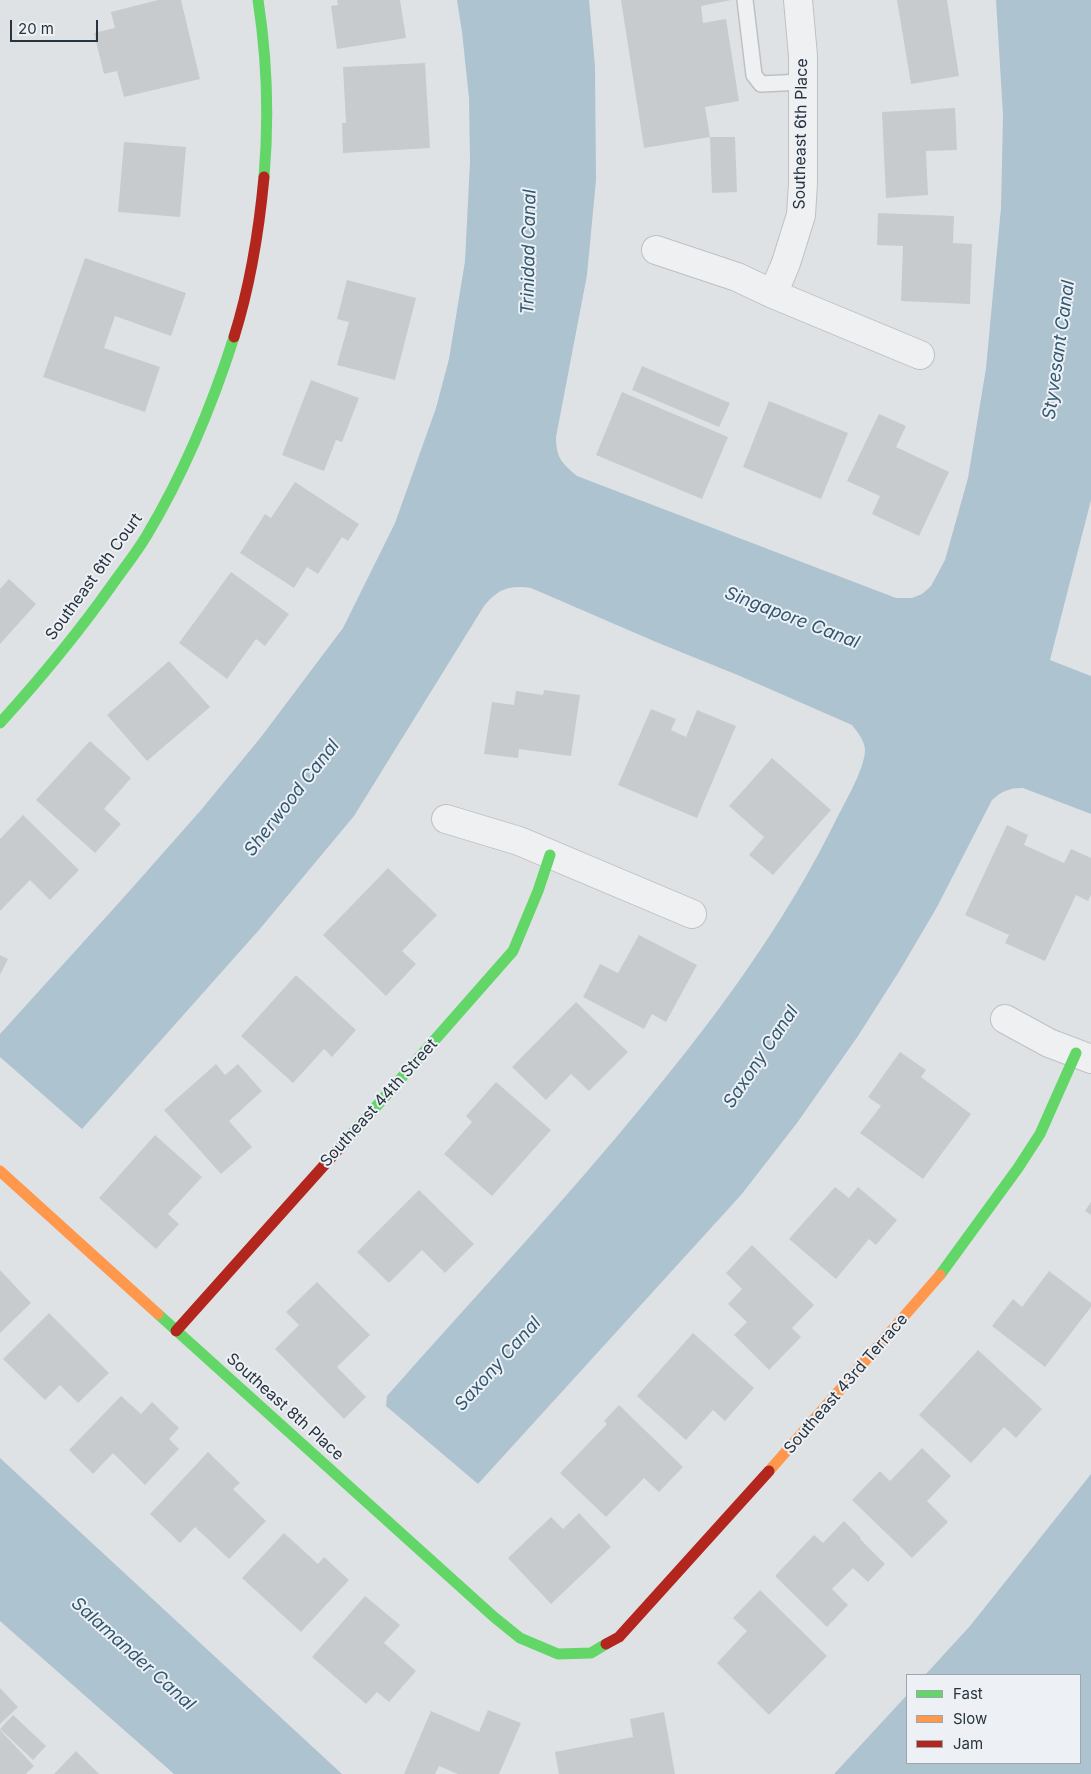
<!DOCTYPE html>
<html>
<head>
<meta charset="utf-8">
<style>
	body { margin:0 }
	#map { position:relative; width:1091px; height:1774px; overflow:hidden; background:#dfe2e5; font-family:Inter,sans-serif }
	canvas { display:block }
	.legend { position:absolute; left:906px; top:1674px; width:175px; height:90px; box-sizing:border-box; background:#edf1f5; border:1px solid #9ea5ac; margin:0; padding:6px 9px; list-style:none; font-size:15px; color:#27333e }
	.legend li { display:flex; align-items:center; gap:10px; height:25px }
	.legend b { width:25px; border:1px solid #9ea5ac }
	.scale { position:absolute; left:10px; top:20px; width:88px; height:22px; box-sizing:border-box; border:2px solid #27333e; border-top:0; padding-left:6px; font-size:15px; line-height:18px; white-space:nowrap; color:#27333e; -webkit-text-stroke:4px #edf1f5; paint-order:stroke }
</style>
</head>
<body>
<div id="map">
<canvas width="1091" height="1774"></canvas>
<ul class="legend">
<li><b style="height:6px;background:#63d668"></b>Fast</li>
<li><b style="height:6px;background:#ff974d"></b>Slow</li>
<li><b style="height:6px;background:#b3261e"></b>Jam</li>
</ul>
<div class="scale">20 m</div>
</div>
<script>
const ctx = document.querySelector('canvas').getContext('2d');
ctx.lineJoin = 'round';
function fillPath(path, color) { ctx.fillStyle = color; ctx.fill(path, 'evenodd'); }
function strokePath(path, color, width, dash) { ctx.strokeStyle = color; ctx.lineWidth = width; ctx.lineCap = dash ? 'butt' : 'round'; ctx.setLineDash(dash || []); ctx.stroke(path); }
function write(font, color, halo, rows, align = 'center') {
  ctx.font = font + ' Inter,sans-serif'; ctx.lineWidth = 4; ctx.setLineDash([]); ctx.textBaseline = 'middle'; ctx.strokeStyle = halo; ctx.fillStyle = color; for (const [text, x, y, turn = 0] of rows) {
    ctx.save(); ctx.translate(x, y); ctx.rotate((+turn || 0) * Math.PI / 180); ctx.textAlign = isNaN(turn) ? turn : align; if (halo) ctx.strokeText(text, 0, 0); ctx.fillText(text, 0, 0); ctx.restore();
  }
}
fillPath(new Path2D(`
	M457,0H589L595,66L596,180L587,275L556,437C556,458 562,463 577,476L896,598H912L922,594L931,586L945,560L968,478L986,368L1001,208L1003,115L996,0H1091V500L1050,660L1091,676V814L1023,788C1009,788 1002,791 992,800L937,907L900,970L858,1036L797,1123L741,1195L478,1484L386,1406L387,1396C474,1297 565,1201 648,1099C719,1013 784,924 834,824C843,805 864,771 865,751C865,741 858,733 852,725L740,676L656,642L531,588C509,585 498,589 484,606L354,816L259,930L82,1129L0,1057V1034L125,896L201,810L261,737L343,628L395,523L436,408L449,359L465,261L470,162L469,98L462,32Z
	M0,1458L342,1774H174L0,1621Z
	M1091,1474V1774H834L907,1695V1763H1080V1675H925L970,1626Z`), '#adc3d0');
fillPath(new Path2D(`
	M158,0H181L200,79L124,97L117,71L104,74L94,33L115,28L111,12Z
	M337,0H400L406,38L337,49L331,6L338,5Z
	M621,0H731L701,6L703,23L726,19L739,101L705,107L710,137L644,148Z
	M897,0H947L959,76L911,84Z
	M425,63L430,148L343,153L342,123H346L343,67Z
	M955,108L957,150L926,151L928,195L886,198L882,112Z
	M710,137H735L737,192L712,193Z
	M124,142L186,147L180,217L118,212Z
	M878,213L954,216L953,243L972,244L970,304L901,301L903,246L877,245Z
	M85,258L186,293L171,336L115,316L104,348L160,367L145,412L43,377Z
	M347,280L416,298L395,380L337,365L349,322L337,319Z
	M642,366L730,403L719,427L632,390Z
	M311,380L359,398L342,442L336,440L324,471L282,455Z
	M622,392L728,437L702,499L596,455Z
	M769,401L848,433L821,499L743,467Z
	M879,414L906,426L896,447L949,472L919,536L872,514L880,496L847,481Z
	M295,482L359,524L348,541L342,537L318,574L307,567L294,588L240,553L265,514L271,518Z
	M231,572L289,614L265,646L256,639L227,679L179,643Z
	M9,579L36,604L0,644V589Z
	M169,661L210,707L147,761L107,715Z
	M544,690L580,695L571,756L519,749L518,758L484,754L492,702L514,705L516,691L543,695Z
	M651,709L676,719L671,730L686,737L697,710L736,726L697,818L618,785Z
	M90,741L131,778L104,809L121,824L95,853L36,800Z
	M772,758L831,810L773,875L749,855L764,837L729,806Z
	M23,815L79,870L50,900L30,880L0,911V839Z
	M1007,825L1028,835L1024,845L1064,863L1071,849L1091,858V895L1088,901L1076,895L1045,961L1005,943L1009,935L965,915Z
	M388,868L437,915L402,951L416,964L386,996L323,935Z
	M639,935L697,965L666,1022L652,1014L644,1029L583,997L600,964L618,973Z
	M0,955L8,959L0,975Z
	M296,975L356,1030L332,1057L324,1049L293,1083L241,1036Z
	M576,1002L628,1052L589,1091L571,1074L546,1100L512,1067Z
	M900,1052L926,1070L921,1077L971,1114L923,1179L860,1133L881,1106L868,1097Z
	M216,1064L225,1075L238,1064L262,1091L229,1121L252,1147L221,1174L164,1110Z
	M496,1082L551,1130L492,1196L444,1154L472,1122L466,1116Z
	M155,1135L202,1177L168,1214L179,1224L156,1249L99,1198Z
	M835,1187L849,1198L858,1187L897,1220L876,1245L869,1239L836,1279L789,1239Z
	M419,1190L474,1244L445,1273L422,1250L389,1283L357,1252Z
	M1091,1202V1215L1085,1211Z
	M752,1245L814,1305L792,1328L801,1337L769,1370L734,1335L747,1322L728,1304L742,1289L726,1273Z
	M0,1270L31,1303L0,1333Z
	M1049,1271L1091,1303V1307L1045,1367L992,1326L1013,1299L1022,1307Z
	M317,1282L370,1335L337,1367L366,1397L344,1419L275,1349L299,1325L286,1312Z
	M49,1313L109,1373L78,1403L60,1385L45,1400L3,1359Z
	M693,1333L754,1388L725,1421L713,1410L686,1440L637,1396Z
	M978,1350L1042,1409L1016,1438L1004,1427L971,1463L919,1415Z
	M121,1396L141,1414L152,1402L179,1428L169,1439L179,1449L145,1485L113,1453L93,1474L69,1450Z
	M619,1405L683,1467L659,1492L644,1478L606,1517L560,1473L607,1424L604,1421Z
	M922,1448L951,1476L927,1501L948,1522L912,1558L852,1500L880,1471L890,1481Z
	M208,1452L240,1483L233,1489L266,1521L229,1559L195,1527L180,1543L150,1514Z
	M579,1513L611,1547L551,1604L508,1558L551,1517L563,1529Z
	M844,1521L861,1538L860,1539L885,1564L868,1582L853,1568L832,1589L848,1605L827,1627L775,1576L814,1535L823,1543Z
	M284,1533L318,1564L324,1557L349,1580L301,1632L242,1578Z
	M760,1590L827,1656L769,1715L717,1663L747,1631L733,1618Z
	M365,1596L400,1625L384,1643L416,1671L389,1702L377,1692L366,1704L312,1657Z
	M0,1688L18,1707L0,1724Z
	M488,1710L521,1723L499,1774H458L439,1766L435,1774H404L431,1711L479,1732Z
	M664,1712L675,1774H559L555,1752L633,1737L630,1719Z
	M13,1715L46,1746L33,1760L0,1729Z
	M0,1730L34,1766L26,1774H0Z
	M76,1751L99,1774H54Z`), '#c8cbcd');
const lane = new Path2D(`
	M745,0L754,75L761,84L803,82`);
const street = new Path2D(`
	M656,250L737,277L773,294L920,355
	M773,294L786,263L801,215L803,183V56L798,0
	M446,819L519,841L692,914
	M1005,1019L1049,1043L1091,1059`);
strokePath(lane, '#bec0c3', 18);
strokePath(street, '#bec0c3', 30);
strokePath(lane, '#eff0f2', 15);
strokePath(street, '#eff0f2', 28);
strokePath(new Path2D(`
	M258,0C267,58 269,119 264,177
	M0,723C40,679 78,633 112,585C124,568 137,552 147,535C184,473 212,406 234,337
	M344,1143L513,951L538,891L550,855
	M940,1275L1018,1168L1040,1134L1076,1053
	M158,1314L494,1617L520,1638L558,1654L591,1653L606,1644`), '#63d668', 11);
strokePath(new Path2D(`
	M0,1171L158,1314
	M769,1471L940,1275`), '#ff974d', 11);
strokePath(new Path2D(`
	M234,337C250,286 259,231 264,177
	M176,1331L344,1143
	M606,1644L619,1637L769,1471`), '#b3261e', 11);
write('16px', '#27333e', '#edf1f5', [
	["Southeast 6th Place",801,134,-89],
	["Southeast 6th Court",94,577,-54],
	["Southeast 44th Street",379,1103,-48],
	["Southeast 43rd Terrace",846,1384,-49],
	["Southeast 8th Place",285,1407,42]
]);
write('italic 18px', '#315871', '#edf1f5', [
	["Trinidad Canal",529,252,-89],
	["Styvesant Canal",1059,350,-82],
	["Singapore Canal",792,618,21],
	["Sherwood Canal",292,798,-52],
	["Saxony Canal",761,1057,-56],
	["Saxony Canal",498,1364,-48],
	["Salamander Canal",133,1654,42]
]);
</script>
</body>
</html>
